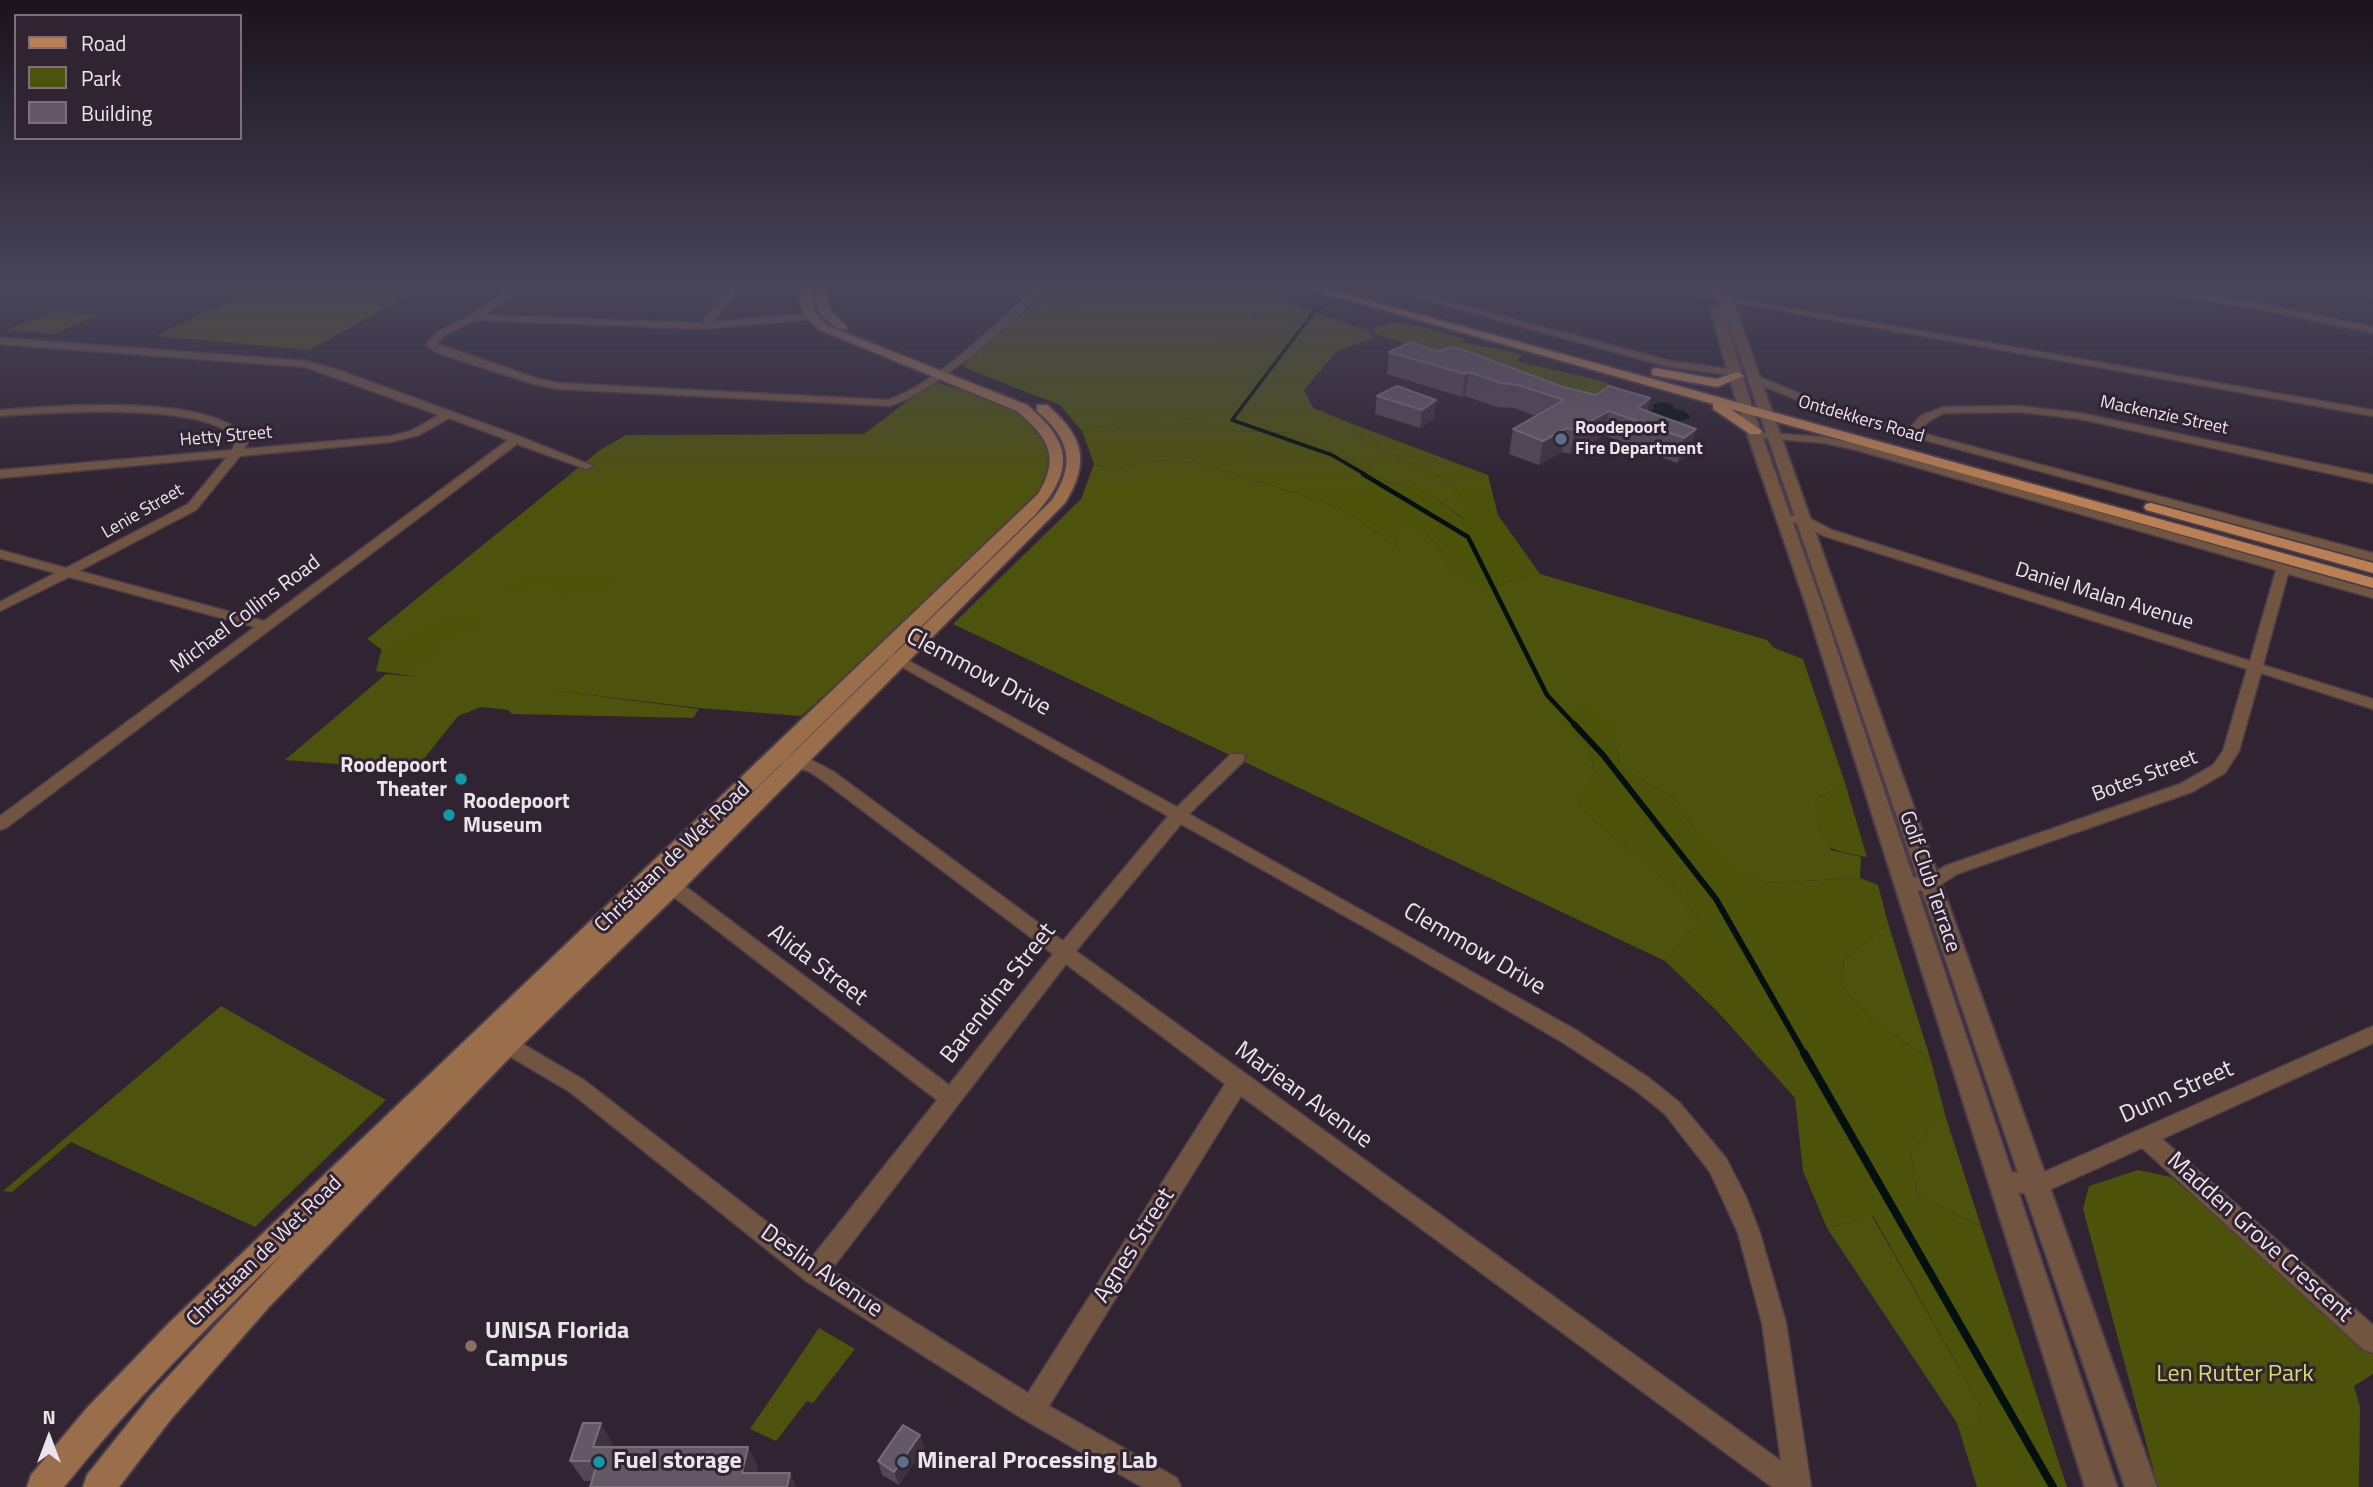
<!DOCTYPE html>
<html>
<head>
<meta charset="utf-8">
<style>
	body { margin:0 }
	#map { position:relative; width:2373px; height:1487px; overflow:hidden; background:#302332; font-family:"Titillium Web",sans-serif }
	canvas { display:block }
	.legend { position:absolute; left:14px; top:14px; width:228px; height:126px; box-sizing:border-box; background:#302332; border:2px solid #7b707d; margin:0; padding:9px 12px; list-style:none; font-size:21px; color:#ece4ed }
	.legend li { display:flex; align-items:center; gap:14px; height:35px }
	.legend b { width:35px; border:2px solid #7b707d }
	.north { position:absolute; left:14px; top:1403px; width:70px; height:70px; -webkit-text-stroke:5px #302332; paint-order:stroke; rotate:0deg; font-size:19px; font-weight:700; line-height:28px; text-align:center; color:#ece4ed }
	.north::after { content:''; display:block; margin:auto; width:24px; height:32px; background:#ece4ed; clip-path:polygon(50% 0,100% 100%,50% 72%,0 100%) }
</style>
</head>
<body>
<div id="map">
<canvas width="2373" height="1487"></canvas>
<ul class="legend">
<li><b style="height:9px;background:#ba7f53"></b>Road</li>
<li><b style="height:19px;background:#4d520c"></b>Park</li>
<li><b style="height:19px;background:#655866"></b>Building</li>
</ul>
<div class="north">N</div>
</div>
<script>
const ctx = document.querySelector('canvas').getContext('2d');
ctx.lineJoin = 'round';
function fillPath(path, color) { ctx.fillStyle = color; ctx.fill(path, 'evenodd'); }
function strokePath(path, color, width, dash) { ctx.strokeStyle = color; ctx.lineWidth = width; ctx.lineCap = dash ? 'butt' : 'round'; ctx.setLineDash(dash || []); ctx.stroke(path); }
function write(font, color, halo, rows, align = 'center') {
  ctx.font = font + ' "Titillium Web",sans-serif'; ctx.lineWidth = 6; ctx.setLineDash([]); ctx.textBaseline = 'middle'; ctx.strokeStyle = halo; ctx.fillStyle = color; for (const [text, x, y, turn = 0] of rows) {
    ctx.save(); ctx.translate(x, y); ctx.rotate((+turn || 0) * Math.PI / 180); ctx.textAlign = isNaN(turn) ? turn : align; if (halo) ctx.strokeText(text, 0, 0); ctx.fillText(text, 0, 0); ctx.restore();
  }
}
fillPath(new Path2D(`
	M266,284H335L417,291L309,350L156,336Z
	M1178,284L1241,285L1270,295L1263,300V314L1222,330L1225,336L1219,345L1255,346L1291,332V328L1304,319L1305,313H1316L1369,331L1374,338L1337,351L1304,390L1313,408L1355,425L1353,435L1452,483L1468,512L1464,519L1426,491L1388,482L1298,433L1236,431L1176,416H1153L1082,431L1060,405L965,368L963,363L999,333L1037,331L1043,317L1051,309C1079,309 1089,303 1110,285L1166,289Z
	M2296,284H2373V299Z
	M55,311L97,315L54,334L8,330Z
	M934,381C974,395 1064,416 1051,471C1048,485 1034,501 1026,513L801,716L699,708L533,688L699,709L693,718L512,714L508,710L481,707L458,716L415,770L285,760L386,674L421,677L376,671L384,660L385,652L367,639L600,450L626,435L864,434Z
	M1157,460L1205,464L1340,508L1396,546L1399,528L1424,531L1445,555L1489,590L1514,579L1540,574L1767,640L1774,648L1803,659L1845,783L1814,800L1831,850L1861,857L1860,878L1765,883L1734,868L1687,819L1676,798L1622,769L1614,742L1588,745L1595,775L1576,798L1582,810L1675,888L1699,921L1665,961L953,624L1081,499L1094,464L1113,469Z
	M1888,923L1931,1061L1870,1017L1841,986L1844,961Z
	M221,1006L386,1100L255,1227L71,1142L12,1192L3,1191Z
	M1935,1118H1946L1981,1226L1956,1215L1917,1192L1911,1154Z
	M1872,1216L1982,1408L1977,1429L1957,1423L1827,1228Z
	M819,1328L855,1349L813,1403L807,1401L776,1441L750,1429Z`), '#4d520c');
fillPath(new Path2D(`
	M1058,284H1178L1166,289L1110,285C1088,303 1079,309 1051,309L1043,317L1049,325L1037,331L999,333Z
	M1270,295L1316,313H1306L1304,319L1291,328V332L1255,346L1217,345L1225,336L1222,330L1246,319H1255L1263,314V300Z
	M1394,322L1419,326L1464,339L1462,342C1483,348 1501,348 1522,355L1516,361L1602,381L1634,396L1612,410L1372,333L1375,327Z
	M1153,416H1176L1236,431L1298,433L1388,482L1426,491L1463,519L1468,512L1452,483L1353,435L1355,425L1488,475L1498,515L1540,574L1514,579L1489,590L1446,572L1445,555L1424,531L1399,529L1396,546L1340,508L1205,464L1157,460L1113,469L1094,464L1082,431Z
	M537,572H623L612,587L556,598L555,586L534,585L515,593L502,587Z
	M478,611L481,625L441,644C430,671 402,674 376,671L382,648L451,617Z
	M1585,704L1618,725L1614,742L1622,769L1676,798L1687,819L1734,867L1765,883L1860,878L1878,885L1888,923L1844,961L1841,986L1870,1017L1931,1061L1946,1118H1935L1911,1154L1917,1192L1956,1215L1981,1226L2067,1487H1977L1957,1423L1977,1429L1982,1408L1873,1216L1827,1228L1803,1171L1795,1098L1717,1011L1665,961L1699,921L1675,888L1582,810L1575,798L1595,774L1588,745L1559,722Z
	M1845,783L1867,857C1819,848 1821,848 1814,800Z
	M2138,1170L2171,1177L2373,1354V1374L2354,1386L2360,1407L2359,1487H2158L2083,1209L2089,1186Z`), '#4d520a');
fillPath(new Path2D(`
	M1664,402L1673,405L1674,409L1683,410L1691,417C1676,427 1664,416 1650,411L1654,408L1653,404Z`), '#021011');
strokePath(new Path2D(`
	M1337,300L1316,309L1232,420L1332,455L1366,475`), '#021011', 3.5);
strokePath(new Path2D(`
	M1363,474L1468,537L1547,695L1576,726`), '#021011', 4.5);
strokePath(new Path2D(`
	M1574,724L1603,755L1716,899L1805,1055`), '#021011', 6);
strokePath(new Path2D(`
	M1804,1053L2053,1487`), '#021011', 8);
const minor = new Path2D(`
	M517,284H527L484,315L701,323L725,294V288L717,284H730L734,287L735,294L712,322L811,313L816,316L811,319L704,329L476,320L443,336L437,344L539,379L559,383L888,400C940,382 999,320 1041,284H1050C1018,319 933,394 889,406L559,389L533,384L438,353L426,345L437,332L471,315Z
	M1368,284H1382L1670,361L1736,370L1741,373L1736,376L1665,366Z
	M1631,284H1651L2373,410V416Z
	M2105,284H2127L2258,303L2373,327V333L2258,309Z
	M0,338L306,361L338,370L521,437L593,466L587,469L583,468L517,444L6,828L0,830V816L255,627L69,577L0,611V602L55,573L0,558V550L66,568L188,504L227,457L0,478V470L232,450L237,440C207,400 48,413 0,416V410C55,406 214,392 249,440L244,449L391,436L411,431L439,415L305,367L0,344ZM449,418L508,440L264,621L79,571L196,510L240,456L391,442L419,435Z
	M1749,376H1757L1847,413L1909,429L1921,416L1943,407L2020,406L2080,413L2373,475V483L2080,419L2020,412L1944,413L1929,421L1918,432L2373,553V561L1839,417L1749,380Z
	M1756,432L1824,437L1862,445L2373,590V598L2288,574L2263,665L2373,699V709L2261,673L2239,751L2225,773L2192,792L1957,874C1934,890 1925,895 1897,886L1894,882L1897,878L1903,876L1926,878L1945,866L2180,784L2213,765L2223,751L2247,669L1824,536L1801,524L1780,520V514L1809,518L1832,530L2250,661L2276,570L1856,450L1824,443L1752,437L1750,435Z
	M889,650L1177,807L1231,754H1243L1245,758L1243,762L1189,814L1576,1030L1649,1078L1679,1102L1726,1158L1746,1197L1760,1233L1786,1323L1811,1487H1772L1241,1096L1049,1406L1177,1478L1181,1487H1142L1023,1419L806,1281L570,1092L492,1046L489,1040L492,1034L499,1032L506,1034L584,1080L812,1257L937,1100L666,891L655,887L652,883L655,879L661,877L678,881L949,1085L1053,954L822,780L808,771L782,763L780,759L782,755C799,752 820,764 834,772L1063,941L1168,816L884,657L882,654ZM1181,824L1384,938L1562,1042L1635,1090L1665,1114L1710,1172L1738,1233L1762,1323L1781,1461L1076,951ZM1066,964L1225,1084L1028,1393L831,1270Z
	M2373,1026V1043L2162,1139L2373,1325V1353L2364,1350L2142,1148L2036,1196L1993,1187L1990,1180L1993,1173L2001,1170L2035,1176Z`);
const tertiary = new Path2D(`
	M1704,284C1734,284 1739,320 1748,344L2157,1487H2125L1736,344L1718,296Z
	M1716,305L1722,308L1752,407L1821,602L2117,1487H2085L1805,602L1738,407L1710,308Z`);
const secondary = new Path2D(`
	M805,284H815C810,306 811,310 828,326L1027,405C1072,443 1075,469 1036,514L622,920L1052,500C1076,463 1070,439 1037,411V405H1047C1083,436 1091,461 1065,503L680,892L516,1051L269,1307L172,1418L119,1487H83L87,1475L150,1396L283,1253C206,1328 131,1403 64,1487H27L31,1475L86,1409L170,1322L1038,494C1061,457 1048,437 1017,411L820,330L807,318L799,303Z
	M818,284H828C822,303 831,313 846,325V329H838C822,317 810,305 818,284Z`);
const primary = new Path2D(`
	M1292,284H1309L2373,578V588L1731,409L1762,431L1760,434H1750L1713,409V404Z
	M1656,368L1716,379L1738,372L1744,376L1717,387L1652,375V369Z
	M2151,503L2373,563V573L2146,510L2144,507L2146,504Z`);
strokePath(minor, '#4a3e4c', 3);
strokePath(tertiary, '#4a3e4c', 4);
strokePath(secondary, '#4a3e4c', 4);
strokePath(primary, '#4a3e4c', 4);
fillPath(minor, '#725540');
fillPath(tertiary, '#725540');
fillPath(secondary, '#9a6d4b');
fillPath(primary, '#ba7f53');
fillPath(new Path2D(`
	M1389,352H1438L1563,387L1596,395L1650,398L1647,411L1696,429L1690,453L1677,463L1604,435L1570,454L1562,452L1539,465L1509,454L1513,429L1536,416L1514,408L1497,407L1465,396L1462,397L1387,374Z
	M1397,386L1434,418L1420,428L1375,414L1377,396Z
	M920,1435L924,1448L899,1485L882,1475L878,1461Z
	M613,1444V1447H748L758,1467L756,1473H790L796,1487H590L592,1481H584L570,1461Z`), '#544755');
fillPath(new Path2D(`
	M1469,372L1465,396L1462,397L1465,374Z
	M1650,398L1644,422L1638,408Z
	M1436,400L1434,418L1420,428L1422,410Z
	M1609,411L1604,435L1570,454L1575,430Z
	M1567,428L1562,452L1539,465L1543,441Z
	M1696,429L1690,453L1677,463L1684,438Z
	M601,1423L613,1444L606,1467L593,1447Z
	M920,1435L924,1448L899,1485L894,1472Z
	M748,1447L758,1467L753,1487L742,1473Z
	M790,1473L796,1487H787Z`), '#3f3140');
const building = new Path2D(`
	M1411,342L1438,352L1449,347L1461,349L1563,387L1596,395L1609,386L1650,398L1638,408L1696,429L1684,438L1609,411L1575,430L1567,428L1543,441L1513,429L1564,400L1518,385L1501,383L1469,372L1465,374L1389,352Z
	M1397,386L1436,400L1422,410L1377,396Z
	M583,1423H601L593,1447H748L742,1473H790L787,1487H590L598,1461H570Z
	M903,1425L920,1435L894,1472L878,1461Z`);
fillPath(building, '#655866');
strokePath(building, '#7a6e7b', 2);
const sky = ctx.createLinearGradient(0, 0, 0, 492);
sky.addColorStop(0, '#1a131c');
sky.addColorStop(0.58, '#48455a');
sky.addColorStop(1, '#48455a00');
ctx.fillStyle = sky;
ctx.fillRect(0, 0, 2373, 492);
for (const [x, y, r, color] of [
	[1561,439,7,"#5c6f8a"],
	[461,779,7,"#0f9aa8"],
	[449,815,7,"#0f9aa8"],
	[471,1346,7,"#8d6e63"],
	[599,1462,7,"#0f9aa8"],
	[903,1462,7,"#5c6f8a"]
]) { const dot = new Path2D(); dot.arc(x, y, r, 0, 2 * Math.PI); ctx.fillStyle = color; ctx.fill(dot); strokePath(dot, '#302332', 2.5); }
write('18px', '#ece4ed', '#302332', [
	["Mackenzie Street",2164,416,12],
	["Ontdekkers Road",1861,420,16],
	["Hetty Street",226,437,-5],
	["Lenie Street",143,512,-30]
]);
write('bold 18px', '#ece4ed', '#302332', [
	["Roodepoort",1575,429],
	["Fire Department",1575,450]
], 'left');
write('21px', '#ece4ed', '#302332', [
	["Daniel Malan Avenue",2104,597,17],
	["Michael Collins Road",246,615,-37],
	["Botes Street",2145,777,-21],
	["Christiaan de Wet Road",673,858,-44],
	["Golf Club Terrace",1929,882,71],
	["Christiaan de Wet Road",265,1252,-44]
]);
write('bold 21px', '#ece4ed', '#302332', [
	["Roodepoort",447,767],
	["Theater",447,791],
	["Roodepoort",463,803,"left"],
	["Museum",463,827,"left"]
], 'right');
write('24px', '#ece4ed', '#302332', [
	["Clemmow Drive",978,673,28],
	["Clemmow Drive",1474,950,30],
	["Alida Street",817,966,37],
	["Barendina Street",999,994,-52],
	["Dunn Street",2177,1093,-24],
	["Marjean Avenue",1303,1096,36],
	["Madden Grove Crescent",2259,1238,42],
	["Agnes Street",1135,1246,-58],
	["Deslin Avenue",821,1272,35]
]);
write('bold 24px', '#ece4ed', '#302332', [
	["UNISA Florida",485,1332],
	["Campus",485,1360],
	["Fuel storage",613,1462],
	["Mineral Processing Lab",917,1462]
], 'left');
write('24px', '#d3de6a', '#302332', [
	["Len Rutter Park",2235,1375]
]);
</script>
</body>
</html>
